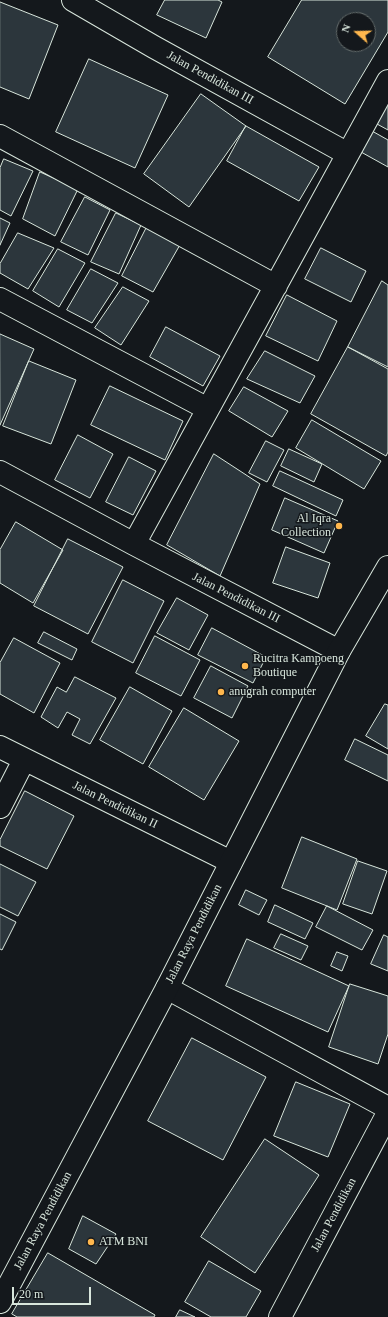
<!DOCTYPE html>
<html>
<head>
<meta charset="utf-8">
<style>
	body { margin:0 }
	#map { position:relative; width:388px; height:1317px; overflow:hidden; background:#14181c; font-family:Georgia,serif }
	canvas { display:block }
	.north { position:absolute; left:336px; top:12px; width:40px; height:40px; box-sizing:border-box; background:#14181c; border:1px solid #626a69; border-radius:50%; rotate:290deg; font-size:11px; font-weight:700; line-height:16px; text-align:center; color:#d8e6dc }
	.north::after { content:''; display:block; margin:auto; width:14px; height:18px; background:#ffb74d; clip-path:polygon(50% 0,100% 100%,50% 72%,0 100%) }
	.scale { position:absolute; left:12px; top:1287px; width:79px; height:18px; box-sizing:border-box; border:2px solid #d8e6dc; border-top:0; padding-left:5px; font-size:12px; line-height:14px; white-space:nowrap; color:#d8e6dc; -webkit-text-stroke:3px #14181c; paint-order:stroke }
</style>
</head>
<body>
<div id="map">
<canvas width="388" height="1317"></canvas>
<div class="north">N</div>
<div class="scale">20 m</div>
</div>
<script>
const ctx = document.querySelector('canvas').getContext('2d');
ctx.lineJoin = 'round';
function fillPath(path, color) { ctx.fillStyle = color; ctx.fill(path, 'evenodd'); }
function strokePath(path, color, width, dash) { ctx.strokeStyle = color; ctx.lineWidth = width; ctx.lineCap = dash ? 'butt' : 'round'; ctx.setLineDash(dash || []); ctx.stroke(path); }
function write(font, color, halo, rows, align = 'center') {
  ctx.font = font + ' Georgia,serif'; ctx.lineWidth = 3; ctx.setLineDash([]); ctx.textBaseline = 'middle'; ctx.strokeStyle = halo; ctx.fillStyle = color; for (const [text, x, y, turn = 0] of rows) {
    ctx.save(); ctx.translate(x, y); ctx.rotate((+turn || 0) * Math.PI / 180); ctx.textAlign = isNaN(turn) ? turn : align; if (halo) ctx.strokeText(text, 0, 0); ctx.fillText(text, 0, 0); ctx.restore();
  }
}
const building = new Path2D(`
	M165,0H218L222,2L206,38L157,15Z
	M302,0H388V32L345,104L268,57ZM344,20H368V44H344Z
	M0,2L58,25L29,99L0,87Z
	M89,59L168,95L135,168L56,132Z
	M201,94L246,126L189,207L144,174Z
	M388,101V130L377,124Z
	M246,126L319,167L299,201L227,161Z
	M372,131L388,140V167L361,152Z
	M4,159L33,171L11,216L0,210V168Z
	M40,172L78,189L55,236L23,219Z
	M85,197L110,210L88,255L61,242Z
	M116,213L141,225L119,274L91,262Z
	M0,218L10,223L0,245Z
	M148,225L181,243L153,292L122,276Z
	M18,233L54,248L28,289L0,273V264Z
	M321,248L366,271L351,302L305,279Z
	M58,249L85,263L59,307L33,291Z
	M91,269L118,283L92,323L67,310Z
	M382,281L388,285V367L348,347Z
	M123,287L149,301L121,345L95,328Z
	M287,295L337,321L318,361L266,336Z
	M166,327L220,356L203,386L150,357Z
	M0,334L34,349L0,425Z
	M348,347L388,369V452L386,456L311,414Z
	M265,351L315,376L300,403L247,379Z
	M29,361L76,380L51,444L3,426Z
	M110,386L183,421L165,460L91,425Z
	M244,387L288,411L272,437L229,411Z
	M312,420L381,461L364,489L296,448Z
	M78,435L113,454L90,498L55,480Z
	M266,441L284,450L267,482L249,473Z
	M289,449L322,464L314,482L281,466Z
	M214,454L260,484L220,576L167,545Z
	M129,457L156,471L133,515L106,502Z
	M280,471L343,500L336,516L273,486Z
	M285,498L338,521L324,553L272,530Z
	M16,522L63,550L33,603L0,583V550Z
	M68,539L123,567L88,634L34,606Z
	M286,547L330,563L318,598L273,583Z
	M123,580L164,601L133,663L92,642Z
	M177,598L208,615L189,650L157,633Z
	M212,628L266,657L253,683L198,655Z
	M44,632L77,649L72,660L38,643Z
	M155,636L200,660L181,696L136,673Z
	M14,638L60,663L34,713L0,694V663Z
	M211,666L248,686L232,718L194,698Z
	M75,677L116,698L90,744L72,735L80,719L67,712L58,728L41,717L57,687L66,692Z
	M130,687L172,711L143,764L100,740Z
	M385,704L388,705V749L366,736Z
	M184,708L239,741L204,800L149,767Z
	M355,739L388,755V781L345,760Z
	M25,791L74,816L47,869L0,846V840Z
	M302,837L357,859L337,910L282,888Z
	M358,861L387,871L372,914L343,904Z
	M0,864L36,882L18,916L0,907Z
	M246,890L267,900L259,915L239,905Z
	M275,905L313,923L305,939L268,922Z
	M327,906L373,930L362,950L316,927Z
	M0,914L16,922L2,950L0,949Z
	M281,934L308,946L301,960L274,948Z
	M384,935L388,937V971L371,964Z
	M247,939L349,986L328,1032L226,986Z
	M337,952L348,956L342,971L331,966Z
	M350,984L388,996V1034L378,1064L329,1047Z
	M192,1038L266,1077L223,1160L148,1121Z
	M296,1082L350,1104L328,1157L274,1136Z
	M265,1139L319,1175L255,1273L201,1237Z
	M83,1216L116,1234L96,1264L69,1249Z
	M48,1253L155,1315L154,1317H17L12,1314Z
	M209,1261L261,1291L246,1317H211L185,1302Z
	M180,1310L195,1317H176Z`);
fillPath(building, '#2c363c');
strokePath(building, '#d8e6dc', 1);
const street = new Path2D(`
	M73,0L154,47L348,154
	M0,136L276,286
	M0,299L208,409
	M0,472L134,544L339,651
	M134,544L388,81
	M0,747L231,862
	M0,807L24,760
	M167,988L388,1108
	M280,1317L388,1113`);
const secondary = new Path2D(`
	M0,1302L167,988L339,651L388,567`);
strokePath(street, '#d8e6dc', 24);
strokePath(secondary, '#d8e6dc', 24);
strokePath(street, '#14181c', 22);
strokePath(secondary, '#14181c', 22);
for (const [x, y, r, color] of [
	[339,526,4,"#ffb74d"],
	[245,666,4,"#ffb74d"],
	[221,692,4,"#ffb74d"],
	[91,1242,4,"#ffb74d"]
]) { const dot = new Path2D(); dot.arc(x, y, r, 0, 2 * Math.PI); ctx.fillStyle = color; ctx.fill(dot); strokePath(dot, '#14181c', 1.5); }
write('12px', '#d8e6dc', '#14181c', [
	["Jalan Pendidikan III",210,78,29],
	["Jalan Pendidikan III",236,598,27],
	["Jalan Pendidikan II",115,805,26],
	["Jalan Raya Pendidikan",194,934,-63],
	["Jalan Pendidikan",334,1215,-62],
	["Jalan Raya Pendidikan",43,1221,-62]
]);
write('12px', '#d8e6dc', '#14181c', [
	["Al Iqra",331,519,"right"],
	["Collection",331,533,"right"],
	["Rucitra Kampoeng",253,659],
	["Boutique",253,673],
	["anugrah computer",229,692],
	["ATM BNI",99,1242]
], 'left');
</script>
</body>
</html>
